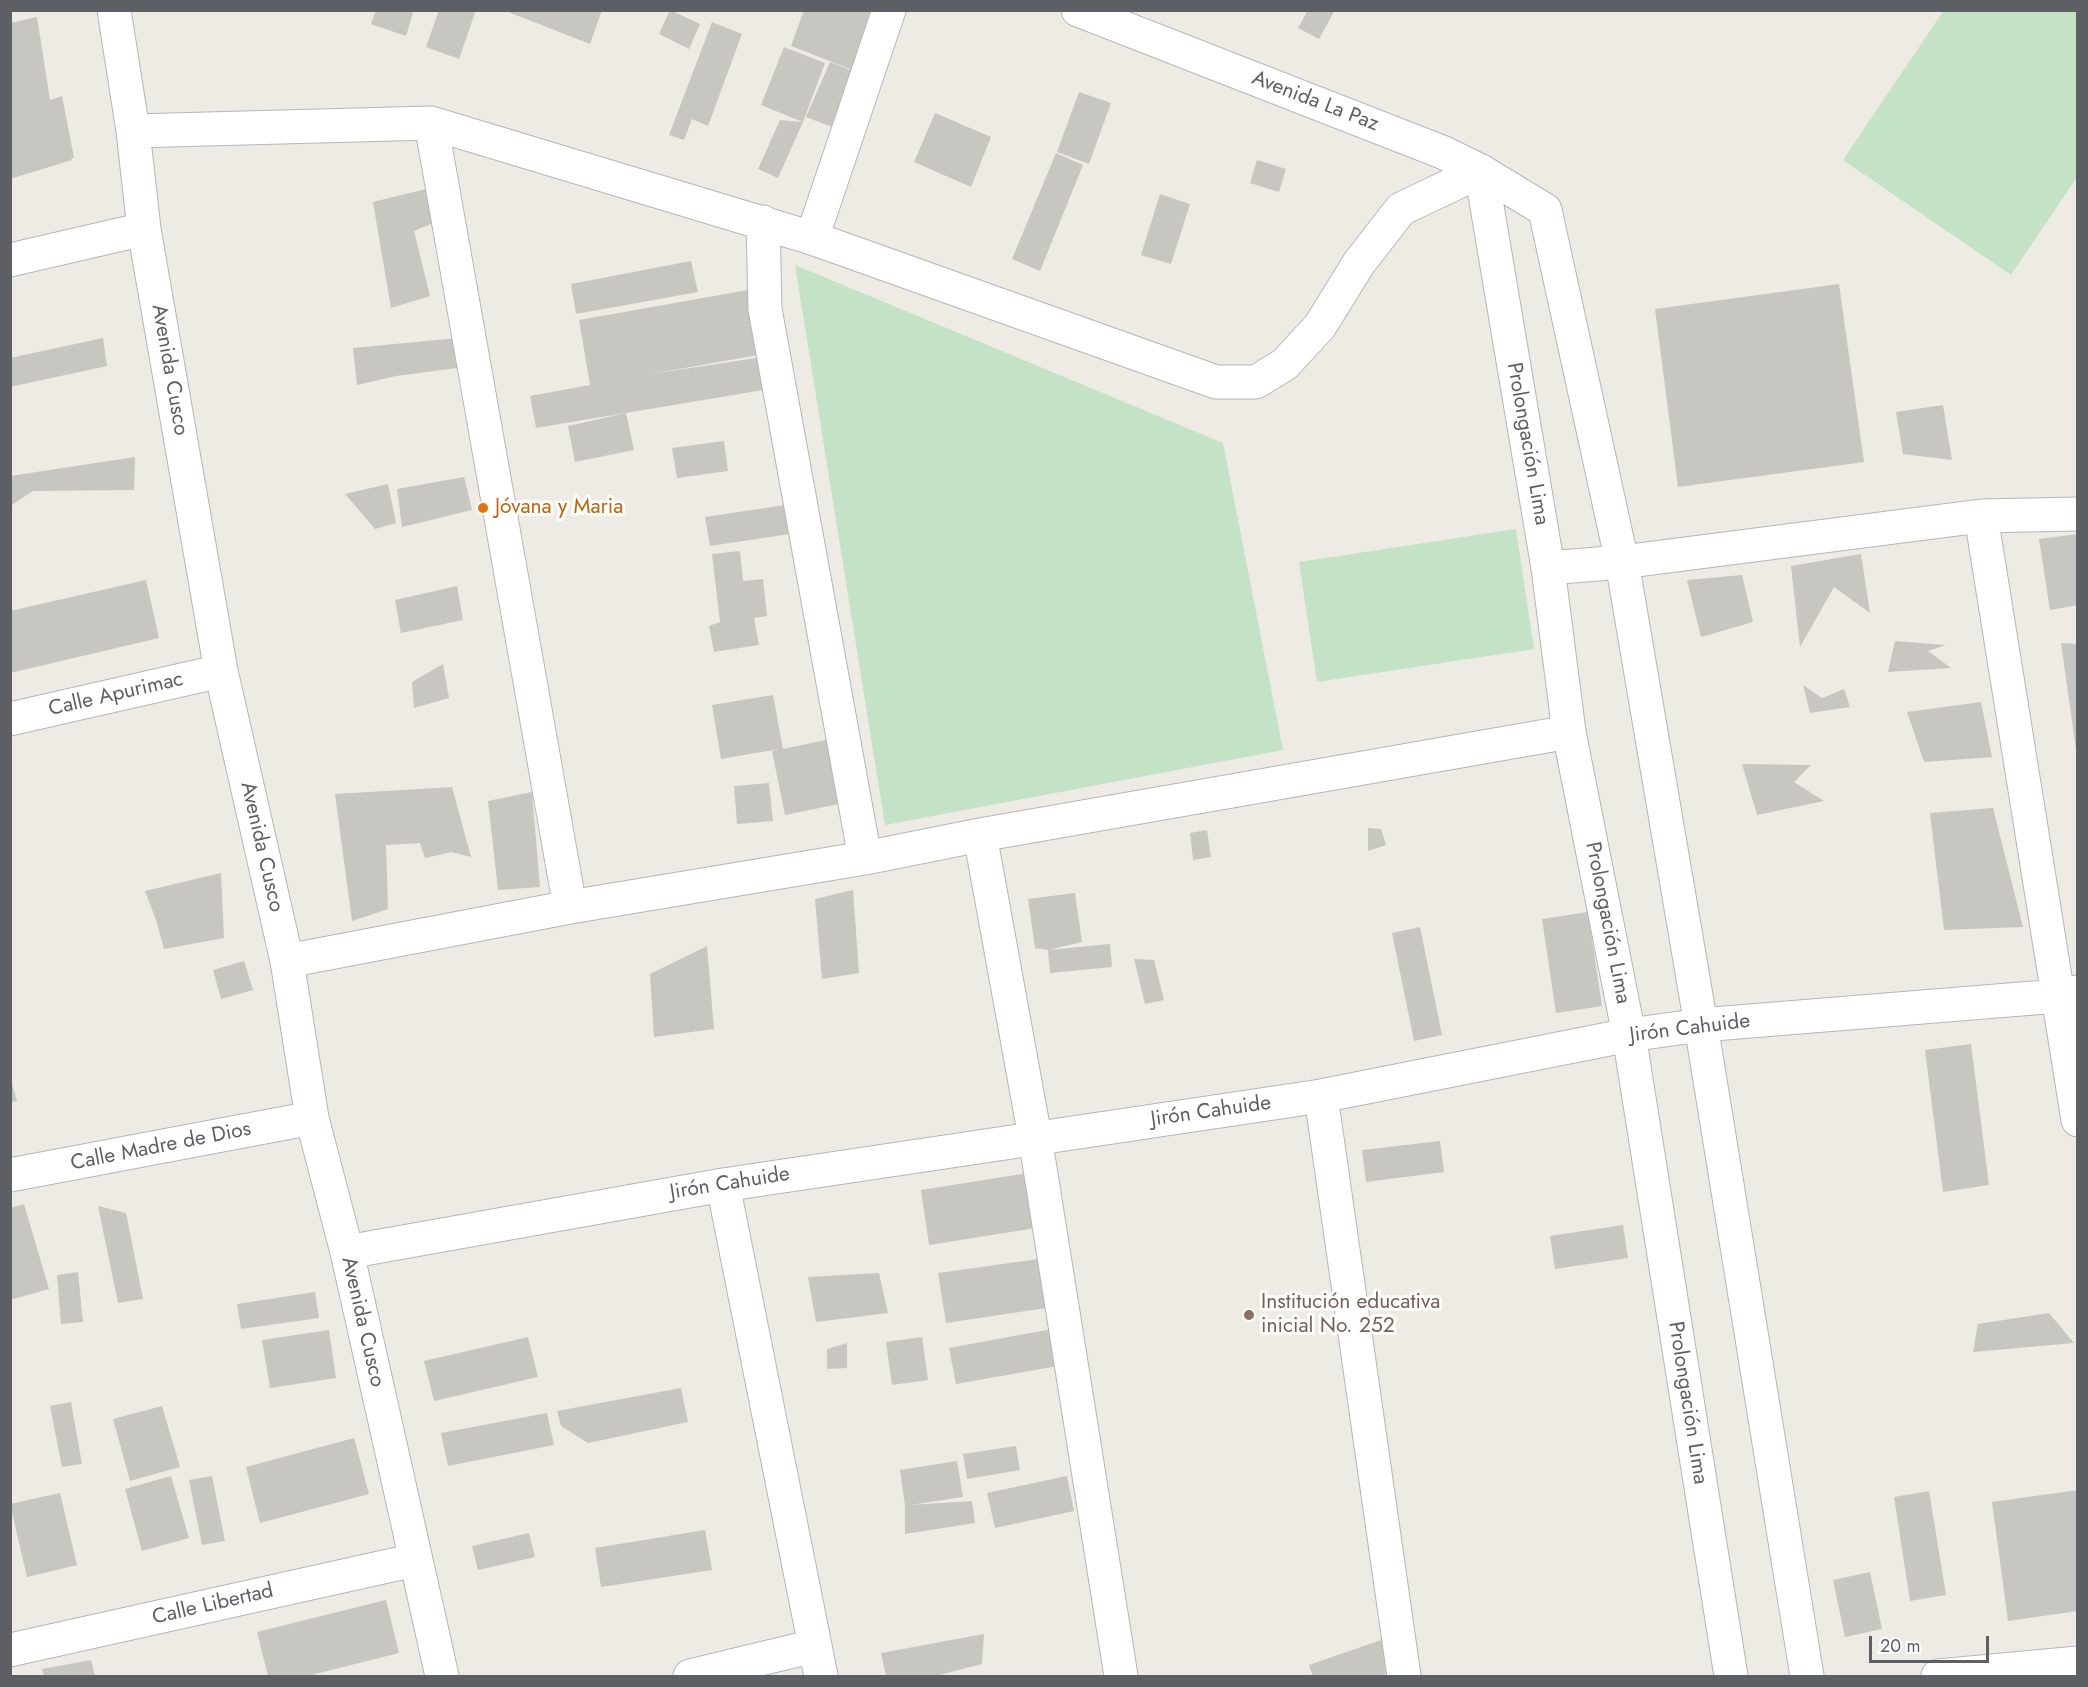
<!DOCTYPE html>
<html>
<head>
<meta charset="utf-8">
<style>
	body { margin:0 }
	#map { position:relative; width:2088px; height:1687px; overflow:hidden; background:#edebe4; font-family:Jost,sans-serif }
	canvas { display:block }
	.frame { position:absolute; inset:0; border:12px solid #5c5f63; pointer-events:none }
	.scale { position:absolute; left:1869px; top:1636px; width:120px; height:27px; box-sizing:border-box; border:3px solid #5c5f63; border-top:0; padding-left:8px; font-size:18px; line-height:21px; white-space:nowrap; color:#5c5f63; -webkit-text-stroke:4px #fff; paint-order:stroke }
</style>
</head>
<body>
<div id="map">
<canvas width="2088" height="1687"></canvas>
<div class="frame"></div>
<div class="scale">20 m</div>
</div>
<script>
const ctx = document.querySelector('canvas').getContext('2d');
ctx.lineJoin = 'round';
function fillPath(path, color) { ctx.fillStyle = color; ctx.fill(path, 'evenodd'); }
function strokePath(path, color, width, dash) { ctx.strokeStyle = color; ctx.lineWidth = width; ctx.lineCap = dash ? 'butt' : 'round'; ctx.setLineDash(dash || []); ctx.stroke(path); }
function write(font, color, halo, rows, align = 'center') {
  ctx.font = font + ' Jost,sans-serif'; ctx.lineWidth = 6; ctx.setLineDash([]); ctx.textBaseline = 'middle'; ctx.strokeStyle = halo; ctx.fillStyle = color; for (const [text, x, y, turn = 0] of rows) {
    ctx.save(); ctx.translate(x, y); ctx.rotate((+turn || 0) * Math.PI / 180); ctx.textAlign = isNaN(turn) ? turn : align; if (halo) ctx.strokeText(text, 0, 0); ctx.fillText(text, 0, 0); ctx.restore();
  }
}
fillPath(new Path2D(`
	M1944,10L2077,11V177L2011,275L1843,160Z
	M795,265L1223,443L1283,750L885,825Z
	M1516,529L1534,649L1317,682L1299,562Z`), '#c4e2c5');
fillPath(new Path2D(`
	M376,10H414L406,36L371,24Z
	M439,10H476L459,59L426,47Z
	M503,10H602L590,44Z
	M670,10L700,24L689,49L659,34Z
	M804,10H866L876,14L855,71L791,46Z
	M1308,10H1335L1319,39L1298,28Z
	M37,17L50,100L62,96L74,158H71L72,160L10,179V23Z
	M712,22L742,34L708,126L692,119L684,140L669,135Z
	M784,47L825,63L803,122L778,178L758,169L780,120L803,122L761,105Z
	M830,62L855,72L832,127L806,117Z
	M1079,92L1111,103L1089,164L1057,152Z
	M935,113L991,137L971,187L914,162Z
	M1056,153L1083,165L1040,271L1012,259Z
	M1257,160L1286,169L1279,192L1250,183Z
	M434,187L440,220L414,231L430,296L391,308L373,202Z
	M1160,194L1190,204L1171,264L1141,255Z
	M691,261L698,292L576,314L571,284Z
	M1839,284L1864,462L1678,487L1655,309Z
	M759,288L770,353L651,374L769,356L775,388L536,428L530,396L590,385L579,320Z
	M103,338L107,366L10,387V358Z
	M458,338L457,368L396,376L357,385L353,348Z
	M1943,405L1952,460L1903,454L1896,412Z
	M626,413L634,450L575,462L568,426Z
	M724,441L728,471L677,478L672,448Z
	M135,457L134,490L33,491L10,506V476Z
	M464,477L472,510L402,527L397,489Z
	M388,484L396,523L375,529L345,494Z
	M799,503L803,532L710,546L705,517Z
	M2078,534V605L2050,610L2039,539Z
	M740,551L743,581L763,579L767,616L754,618L759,645L714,652L709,626L720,622L712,554Z
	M1861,554L1870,613L1834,587L1800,647L1791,566Z
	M1742,575L1753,622L1701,637L1687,580Z
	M146,580L159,638L10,673V611Z
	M457,586L463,620L401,633L395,600Z
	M1895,641L1946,645L1928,651L1951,668L1888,672Z
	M2061,643L2078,644V750H2076Z
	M443,664L449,698L414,708L412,682Z
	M1803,685L1822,698L1844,689L1850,707L1810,713Z
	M773,695L783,749L826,740L839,804L785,815L772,751L779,749L721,759L712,705Z
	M1981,702L1992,757L1924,762L1907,712Z
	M1742,764L1811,765L1794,782L1824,801L1757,815Z
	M769,783L773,821L737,824L734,786Z
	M452,787L471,857L451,852L425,858L420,843L386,845L388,909L352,921L335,794Z
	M532,792L540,887L498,890L488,801Z
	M1993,808L2023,927L1944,930L1930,813Z
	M1368,828L1381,829L1386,845L1368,851Z
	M1207,830L1211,857L1193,860L1190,833Z
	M221,873L224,938L164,949L156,920L145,891Z
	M853,890L859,973L822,979L815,899Z
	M1075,893L1082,942L1048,950L1035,948L1028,899Z
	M1588,912L1602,1006L1556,1013L1542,919Z
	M1420,927L1442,1035L1414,1041L1392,933Z
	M1110,944L1112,967L1050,973L1048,950Z
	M707,946L714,1029L654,1037L650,974Z
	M1134,959L1154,960L1164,1000L1145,1004Z
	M244,961L253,990L221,999L213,970Z
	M1971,1044L1989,1185L1943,1192L1925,1050Z
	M10,1077L17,1101L10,1103Z
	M1440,1141L1444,1172L1366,1182L1362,1150Z
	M1028,1173L1036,1228L929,1245L921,1190Z
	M24,1204L49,1289L10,1300V1208Z
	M98,1206L126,1213L143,1299L118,1303Z
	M1623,1225L1628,1258L1555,1269L1550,1236Z
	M1046,1258L1053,1307L946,1323L938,1273Z
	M78,1272L83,1322L61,1324L57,1275Z
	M879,1273L888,1313L816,1322L808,1277Z
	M315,1292L319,1318L241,1329L237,1304Z
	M2049,1313L2074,1343L1973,1352L1978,1324Z
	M1052,1329L1058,1366L956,1384L949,1348Z
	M329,1330L336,1378L270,1388L262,1340Z
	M528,1337L538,1377L434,1401L424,1361Z
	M922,1337L928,1380L892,1385L886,1342Z
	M847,1343V1368L827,1369V1349Z
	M681,1388L688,1422L588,1443L561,1426L557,1411Z
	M71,1402L82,1464L62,1467L50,1406Z
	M162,1406L180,1467L130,1481L113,1419Z
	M547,1413L554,1445L448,1466L441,1433Z
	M354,1438L369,1494L260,1523L246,1467Z
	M1016,1446L1020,1470L967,1479L963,1454Z
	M957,1461L963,1497L910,1505L972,1501L975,1523L905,1534V1506L900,1470Z
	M171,1476L189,1538L142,1551L125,1489Z
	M212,1476L225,1541L202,1545L189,1480Z
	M1067,1476L1074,1511L995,1528L987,1493Z
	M2078,1490V1611L2008,1621L1992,1502Z
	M1929,1491L1946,1595L1910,1601L1894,1497Z
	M60,1493L77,1565L27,1577L10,1504Z
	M705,1530L712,1570L601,1587L595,1548Z
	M529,1533L535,1557L478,1570L472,1546Z
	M1870,1572L1882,1629L1845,1637L1833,1580Z
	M386,1600L399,1653L307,1676H268L257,1632Z
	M984,1634L982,1664L935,1676H886L881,1653Z
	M1387,1638L1385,1676H1313L1309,1665Z
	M91,1660L95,1676H44L42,1669Z`), '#c8c6c1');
const street = new Path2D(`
	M114,10L133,131L144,229L221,671L287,961L312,1118L347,1252L442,1676
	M431,123L570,907
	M133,131L431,123L812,238L1216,382H1256L1285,364L1320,326L1359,263L1401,209L1481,171
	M763,222L765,309L865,858
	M812,238L889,10
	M10,260L144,229
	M1981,516L2078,1120
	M1548,568L1622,562L1981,516L2078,514
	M10,719L221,671
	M980,835L1035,1137L1121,1676
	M287,961L570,907L865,858L980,835L1569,732
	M1321,1096L1404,1676
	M10,1175L312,1118
	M723,1185L821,1676
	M347,1252L723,1185L1321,1096L1629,1035L1701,1025L2058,996L2078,992
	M10,1650L415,1560
	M690,1676L814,1646
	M1938,1676L2078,1663`);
const secondary = new Path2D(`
	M1078,10L1442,152L1481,171L1545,210L1622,562L1701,1025L1807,1676
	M1481,171L1548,568L1569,732L1629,1035L1731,1676`);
strokePath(street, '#b5b6ba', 35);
strokePath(secondary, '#b3b6ba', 35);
strokePath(street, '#fff', 33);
strokePath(secondary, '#fff', 33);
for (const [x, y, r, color] of [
	[483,508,6,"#e8710a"],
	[1249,1315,6,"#8d6e63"]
]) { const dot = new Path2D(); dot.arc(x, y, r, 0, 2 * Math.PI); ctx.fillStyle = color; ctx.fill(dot); strokePath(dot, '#fff', 2); }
write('21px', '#5c5f63', '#fff', [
	["Avenida La Paz",1315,102,21],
	["Avenida Cusco",169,370,80],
	["Prolongación Lima",1527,444,80],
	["Calle Apurimac",116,695,-13],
	["Avenida Cusco",261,847,77],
	["Prolongación Lima",1607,923,79],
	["Jirón Cahuide",1690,1029,-7],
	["Jirón Cahuide",1211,1112,-8],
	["Calle Madre de Dios",161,1147,-11],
	["Jirón Cahuide",730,1184,-9],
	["Avenida Cusco",362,1322,77],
	["Prolongación Lima",1687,1403,81],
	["Calle Libertad",213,1605,-13]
]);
write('21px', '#c56008', '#fff', [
	["Jóvana y Maria",495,508]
], 'left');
write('21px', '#785e54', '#fff', [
	["Institución educativa",1261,1303],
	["inicial No. 252",1261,1327]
], 'left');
</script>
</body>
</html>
